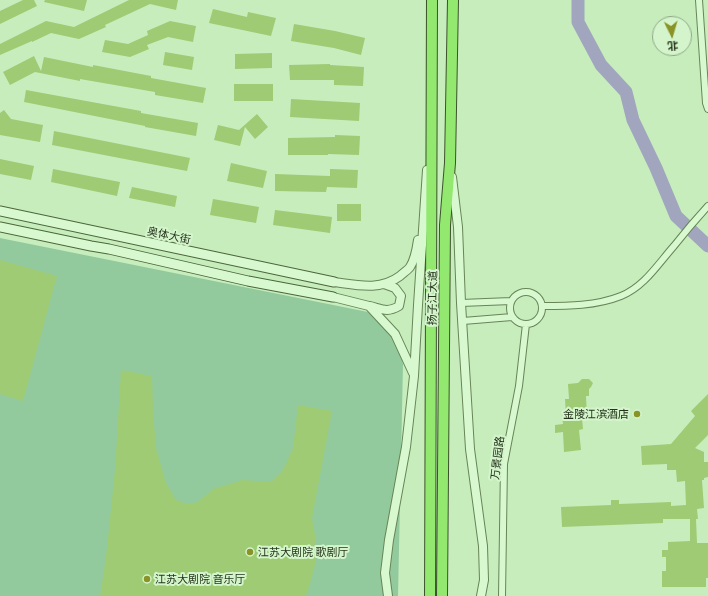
<!DOCTYPE html>
<html>
<head>
<meta charset="utf-8">
<style>
	body { margin:0 }
	#map { position:relative; width:708px; height:596px; overflow:hidden; background:#c7edbd; font-family:Georgia,"Noto Sans SC",serif }
	canvas { display:block }
	.north { position:absolute; left:652px; top:16px; width:40px; height:40px; box-sizing:border-box; background:#d4f5cc; border:1px solid #8ea885; border-radius:50%; rotate:175deg; font-size:11px; font-weight:700; line-height:16px; text-align:center; color:#25341b }
	.north::after { content:''; display:block; margin:auto; width:14px; height:18px; background:#899327; clip-path:polygon(50% 0,100% 100%,50% 72%,0 100%) }
</style>
</head>
<body>
<div id="map">
<canvas width="708" height="596"></canvas>
<div class="north">北</div>
</div>
<script>
const ctx = document.querySelector('canvas').getContext('2d');
ctx.lineJoin = 'round';
function fillPath(path, color) { ctx.fillStyle = color; ctx.fill(path, 'evenodd'); }
function strokePath(path, color, width, dash) { ctx.strokeStyle = color; ctx.lineWidth = width; ctx.lineCap = dash ? 'butt' : 'round'; ctx.setLineDash(dash || []); ctx.stroke(path); }
function write(font, color, halo, rows, align = 'center') {
  ctx.font = font + ' Georgia,"Noto Sans SC",serif'; ctx.lineWidth = 4; ctx.setLineDash([]); ctx.textBaseline = 'middle'; ctx.strokeStyle = halo; ctx.fillStyle = color; for (const [text, x, y, turn = 0] of rows) {
    ctx.save(); ctx.translate(x, y); ctx.rotate((+turn || 0) * Math.PI / 180); ctx.textAlign = isNaN(turn) ? turn : align; if (halo) ctx.strokeText(text, 0, 0); ctx.fillText(text, 0, 0); ctx.restore();
  }
}
fillPath(new Path2D(`
	M0,238L368,312C378,321 388,329 394,340C399,347 401,356 403,364L398,596H0Z`), '#92ca9e');
strokePath(new Path2D(`
	M578,0V22L601,65L626,92L633,120L656,168L676,216L708,246`), '#a1a6be', 13);
fillPath(new Path2D(`
	M23,0H34L37,6L0,24V11Z
	M45,0H87L84,11L44,2Z
	M129,0H178L176,10L150,4L105,25L106,27L79,39L51,33L32,42V41L0,55V44L46,21L74,27Z
	M213,9L247,17L248,12L276,18L271,36L209,23Z
	M170,21L196,26L193,42L168,37L147,45L149,49L130,57L102,52L105,40L128,44L148,35L147,31Z
	M294,24L335,31L365,38L361,55L334,48L291,41Z
	M165,52L194,57L192,70L163,65Z
	M272,53V68L235,69V54Z
	M34,56L41,71L44,57L93,67V65L151,76V78L206,88L203,103L155,95V92L80,79V81L35,72L10,85L3,72Z
	M330,64V65L364,67L363,86L334,85V80H290L289,65Z
	M234,84H273V101H234Z
	M26,90L141,111V113L198,123L196,136L145,127V126L24,102Z
	M291,99L360,103L359,121L290,117Z
	M4,110L11,119L43,125L40,142L0,135V113Z
	M257,114L268,127L255,139L245,127L240,146L214,140L218,125L239,130Z
	M54,131L190,158L187,171L52,145Z
	M335,135L360,136L359,155L328,154V155H288V138L335,137Z
	M0,159L34,166L31,180L0,174Z
	M231,163L267,171L263,188L227,181Z
	M53,169L120,182L117,196L51,182Z
	M330,169L358,170L357,188L327,187L326,192L275,191V174L330,176Z
	M132,187L177,196L175,207L129,198Z
	M213,199L259,207L256,223L210,215Z
	M337,204H361V221H337Z
	M275,210L332,217L330,233L273,225Z
	M0,260L57,276L23,401L0,394Z
	M121,370L152,376L153,410L156,448L166,483L176,500L187,504L198,502L213,489L242,480L271,482L283,470L293,448L298,405L332,411L312,518L316,540L315,564L308,591L305,596H100L106,557L115,470Z
	M582,379H589L593,383L591,387L589,389V396H586L587,417L582,418L583,429L579,430L581,450L564,452L563,432L555,433V425L563,424L562,415H566L565,399H569L568,384L578,383Z
	M708,394V435L695,448L704,452V462H708V477L704,478V480H702L704,508L697,509L698,519H696L697,543H708V578H706V587H662V571H666V557H662V550H668V542L690,541V519H663V523L562,527L561,507L611,505V500H619V504L671,502V506L686,505L685,481L677,482L676,470H667V464L642,465L641,446L671,444L695,416L691,411Z`), '#9ecb73');
const minor = new Path2D(`
	M699,0L706,103L708,109
	M510 308a16 16 0 1 1 32 0a16 16 0 1 1-32 0Z
	M461,303L511,301
	M542,306C568,306 596,306 621,296C644,287 658,264 674,246C685,232 696,219 708,206
	M463,321L512,317
	M502,596L504,464L519,386L526,324`);
const tertiary = new Path2D(`
	M452,177L458,227L461,303L470,449L483,546L484,580L481,596
	M334,282C357,285 380,291 400,276C403,273 408,270 410,267C414,261 417,247 418,240
	M333,297L369,306L395,334L413,373
	M370,306C382,309 387,313 399,306L401,296L395,288L384,284
	M388,596L385,573L389,540L406,447L414,376L418,305L427,170`);
const secondary = new Path2D(`
	M0,211L334,282
	M0,227L91,246L109,249L248,281L333,297`);
const trunk = new Path2D(`
	M430,596L432,0
	M442,596L445,225L450,163L453,0`);
strokePath(minor, '#678556', 8);
strokePath(tertiary, '#678556', 10);
strokePath(secondary, '#4c663a', 11);
strokePath(trunk, '#3c522b', 12);
strokePath(minor, '#d8f8d0', 6);
strokePath(tertiary, '#d8f8d0', 8);
strokePath(secondary, '#d8f8d0', 9);
strokePath(trunk, '#93e870', 10);
for (const [x, y, r, color] of [
	[637,414,4,"#899327"],
	[250,552,4,"#899327"],
	[147,579,4,"#899327"]
]) { const dot = new Path2D(); dot.arc(x, y, r, 0, 2 * Math.PI); ctx.fillStyle = color; ctx.fill(dot); strokePath(dot, '#d4f5cc', 1.5); }
write('11px', '#25341b', '#d4f5cc', [
	["奥体大街",169,235,12],
	["扬子江大道",432,298,-89],
	["万景园路",497,458,-83]
]);
write('11px', '#25341b', '#d4f5cc', [
	["金陵江滨酒店",629,414,"right"],
	["江苏大剧院 歌剧厅",258,552],
	["江苏大剧院 音乐厅",155,579]
], 'left');
</script>
</body>
</html>
